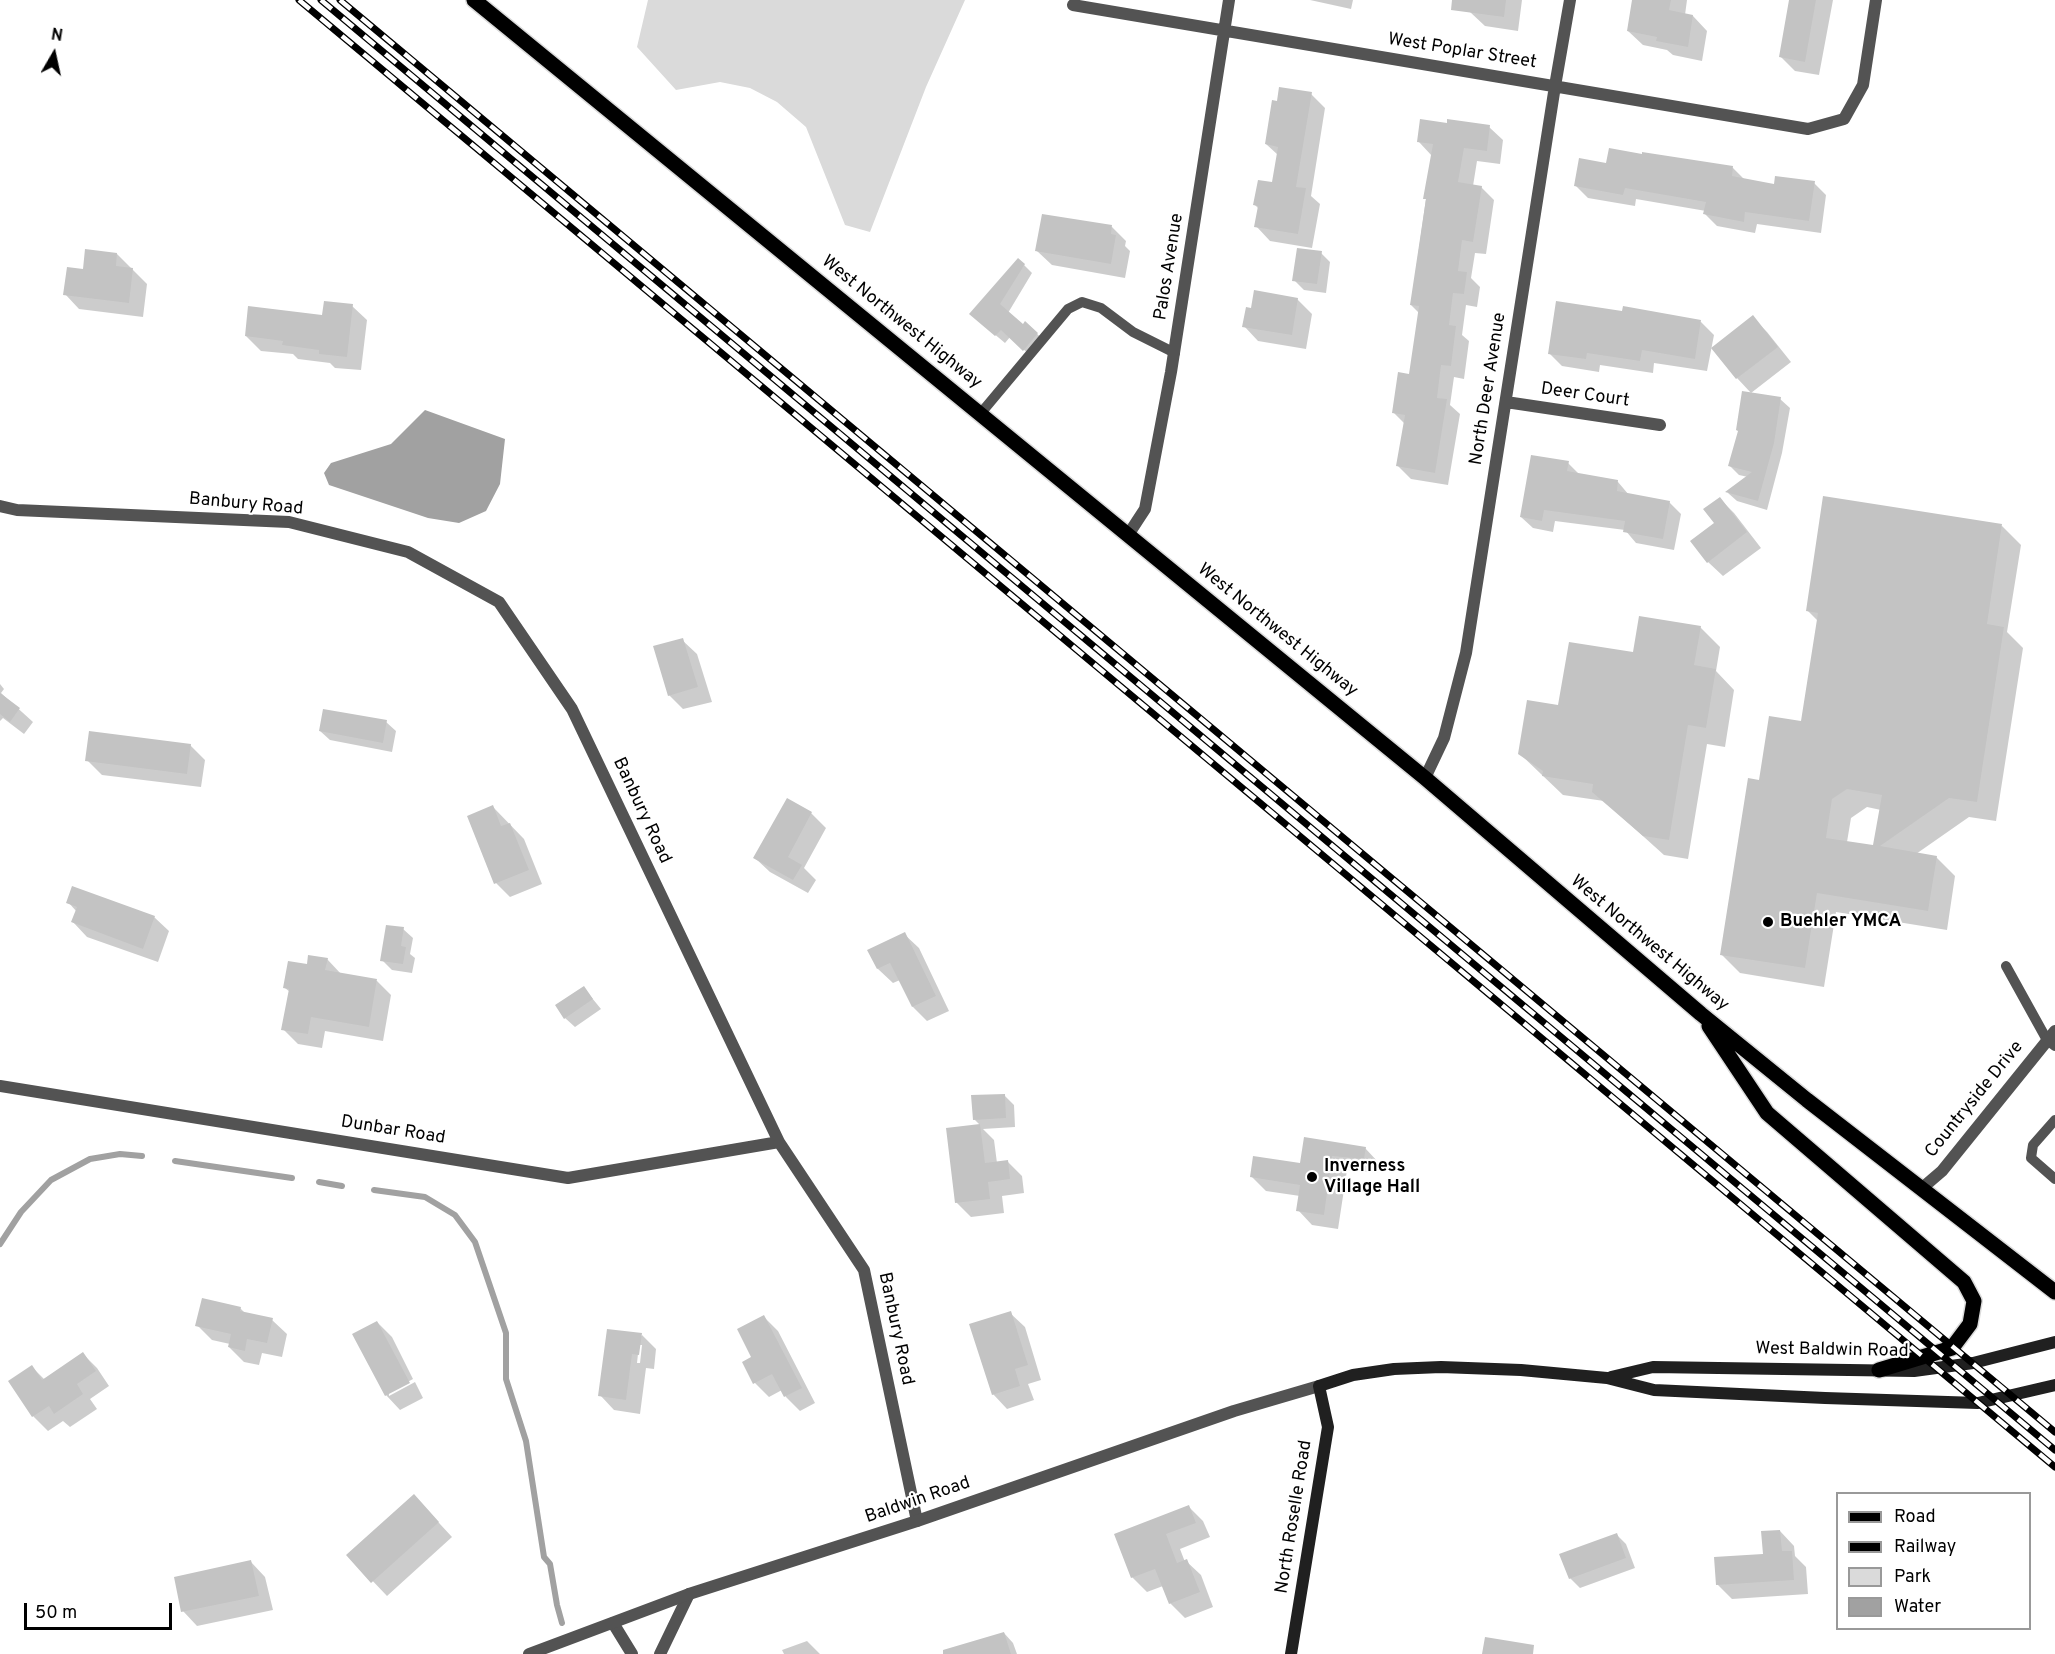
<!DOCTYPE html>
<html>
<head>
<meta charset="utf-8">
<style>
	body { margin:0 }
	#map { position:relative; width:2055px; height:1654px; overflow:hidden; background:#fff; font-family:Overpass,sans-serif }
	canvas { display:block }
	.legend { position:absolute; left:1836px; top:1492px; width:195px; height:138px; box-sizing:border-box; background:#fff; border:2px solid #999; margin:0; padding:8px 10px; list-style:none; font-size:18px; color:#000 }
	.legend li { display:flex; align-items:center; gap:12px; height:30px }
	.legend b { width:30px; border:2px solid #999 }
	.north { position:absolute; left:24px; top:24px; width:60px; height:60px; -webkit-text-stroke:4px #fff; paint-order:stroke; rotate:9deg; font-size:16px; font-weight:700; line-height:24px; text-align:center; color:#000 }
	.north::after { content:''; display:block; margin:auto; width:21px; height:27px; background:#000; clip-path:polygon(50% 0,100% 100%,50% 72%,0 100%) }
	.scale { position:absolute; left:24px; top:1603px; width:148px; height:27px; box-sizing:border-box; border:3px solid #000; border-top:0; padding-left:8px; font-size:18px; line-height:21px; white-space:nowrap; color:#000; -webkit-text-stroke:4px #fff; paint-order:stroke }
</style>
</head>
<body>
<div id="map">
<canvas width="2055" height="1654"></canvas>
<ul class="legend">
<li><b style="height:8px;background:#000"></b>Road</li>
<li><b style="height:8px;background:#000"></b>Railway</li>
<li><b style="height:16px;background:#dadada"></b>Park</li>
<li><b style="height:16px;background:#a1a1a1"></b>Water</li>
</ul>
<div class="north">N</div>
<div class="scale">50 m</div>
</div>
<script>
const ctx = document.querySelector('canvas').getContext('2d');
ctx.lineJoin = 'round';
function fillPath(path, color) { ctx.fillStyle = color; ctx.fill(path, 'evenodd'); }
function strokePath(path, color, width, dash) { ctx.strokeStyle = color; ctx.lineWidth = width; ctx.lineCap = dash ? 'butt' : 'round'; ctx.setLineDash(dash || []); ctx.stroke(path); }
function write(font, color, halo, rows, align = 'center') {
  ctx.font = font + ' Overpass,sans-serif'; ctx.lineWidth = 4.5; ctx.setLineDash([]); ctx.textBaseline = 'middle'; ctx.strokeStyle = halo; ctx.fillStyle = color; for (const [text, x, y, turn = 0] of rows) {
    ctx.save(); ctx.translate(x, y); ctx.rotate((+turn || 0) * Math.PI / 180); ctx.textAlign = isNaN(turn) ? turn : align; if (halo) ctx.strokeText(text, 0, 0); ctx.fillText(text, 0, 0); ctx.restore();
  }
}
fillPath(new Path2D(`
	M648,0H965L926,87L870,232L845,225L806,127L777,102L750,88L720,82L676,90L637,47Z`), '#dadada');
fillPath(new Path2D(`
	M425,410L505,439L500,484L486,511L459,523L428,518L329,485L324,473L331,463L391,444Z`), '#a1a1a1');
fillPath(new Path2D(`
	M1310,0H1353L1351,9Z
	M1472,0H1522L1518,31L1485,26L1470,12Z
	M1634,0H1687L1685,15L1693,16L1707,31L1702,61L1673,55L1667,50L1643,45L1628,31Z
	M1791,0H1833L1819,75L1795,71L1780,56Z
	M1311,94L1325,108L1311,196L1320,204L1312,248L1270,241L1256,226L1259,209L1255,205L1273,184L1278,155L1266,144L1278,103Z
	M1489,127L1503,140L1500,164L1477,161L1473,186L1481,187L1494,200L1486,254L1475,253L1471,278L1480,287L1477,307L1466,305L1462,335L1469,341L1464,379L1454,377L1450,405L1460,414L1448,485L1411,479L1398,466L1405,424L1394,413L1410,375L1419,313L1411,305L1432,156L1419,142Z
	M1608,165L1733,168L1745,180L1776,186L1814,183L1826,195L1821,233L1757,224L1755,233L1717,226L1705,214L1706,211L1636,199L1635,206L1588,198L1576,186Z
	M1112,227L1126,241L1125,246L1130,251L1125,278L1052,265L1037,251Z
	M1321,253L1330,262L1326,293L1304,290L1294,280Z
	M117,254L147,284L143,317L79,309L65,294L84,270Z
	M1024,265L1032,273L1008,313L1023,326L1025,323L1046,342L1033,358L1010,337L1005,343L980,322Z
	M1297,299L1312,314L1306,349L1258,341L1244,326L1252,309Z
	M352,306L367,320L361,370L335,368L330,363L298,359L293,354L261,351L246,336L323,317Z
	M1752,317L1767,332L1791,362L1751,393L1737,378Z
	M1701,322L1714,335L1707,371L1654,363L1653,373L1600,365L1599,372L1562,366L1549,353Z
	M1780,399L1790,408L1782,453L1767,510L1737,501L1728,493L1748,477L1739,475L1730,466Z
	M1568,463L1580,475L1618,482L1629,495L1669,502L1681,514L1674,550L1636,543L1625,530L1555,521L1553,532L1533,528L1521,517Z
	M1720,499L1734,513L1761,548L1723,576L1708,562Z
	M2002,526L2021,545L2007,632L2023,648L1996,821L1969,817L1916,854L1936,857L1955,876L1947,930L1836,912L1824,987L1740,973L1721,954L1761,781L1802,723L1818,621L1807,610ZM1867,807L1881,810L1875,847L1847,842L1851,818Z
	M1700,627L1720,647L1716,671L1734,690L1725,747L1707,744L1688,859L1664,855L1604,801L1563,795L1519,753L1559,707Z
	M682,640L697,654L712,702L683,709L669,695Z
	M0,684L4,689L1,693L33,722L24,734L3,718L0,721Z
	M386,722L396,731L392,752L330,740L320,731Z
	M190,745L205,760L201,787L102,775L87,760Z
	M787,800L811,813L826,828L804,868L816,880L808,893L770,872L755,858Z
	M493,807L524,839L542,884L510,897L496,883Z
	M68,902L154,917L169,931L158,962L87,937L73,922L77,912Z
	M403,929L413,938L410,954L415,958L412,973L392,970L382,960Z
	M904,934L919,948L949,1011L927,1021L913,1007L900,980L893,983L878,969L869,951Z
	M327,959L342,975L377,981L391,995L383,1041L325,1031L322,1048L298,1044L283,1029L290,992L285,988L308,966Z
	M583,987L601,1009L575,1027L565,1018Z
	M1004,1095L1014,1105L1015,1127L983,1129L994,1140L997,1163L1008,1162L1022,1176L1024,1193L1002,1196L1004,1213L971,1217L956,1202L948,1129L980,1125L974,1119Z
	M1306,1139L1365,1148L1379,1163L1378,1173L1347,1170L1338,1229L1312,1225L1298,1210L1300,1196L1266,1191L1252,1177L1301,1165Z
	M240,1308L246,1314L272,1320L287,1334L282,1357L262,1353L259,1365L244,1362L229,1347L230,1344L212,1340L197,1325Z
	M1010,1313L1025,1327L1041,1380L1028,1384L1034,1400L1007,1409L993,1394Z
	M764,1317L778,1331L815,1403L800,1411L786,1397L782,1390L769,1397L755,1383L753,1357Z
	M377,1322L392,1337L413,1379L389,1392V1396L415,1382L423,1398L400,1410L386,1395Z
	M642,1335L656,1349L654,1369L646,1368L640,1414L614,1410L600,1395ZM639,1345H642L640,1363H637Z
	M83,1354L97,1368L109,1386L90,1399L97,1409L70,1427L63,1421L48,1431L33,1416L10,1382L32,1367L45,1380Z
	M1189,1507L1203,1521L1210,1537L1180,1549L1185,1562L1186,1561L1201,1575L1213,1607L1185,1618L1170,1603L1163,1586L1147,1592L1132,1577L1116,1535Z
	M428,1511L452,1537L387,1596L348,1555Z
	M1780,1531L1794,1546L1795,1556L1806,1567L1808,1594L1732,1599L1717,1584L1764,1555Z
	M1616,1534L1626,1544L1635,1568L1580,1588L1570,1578Z
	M251,1562L265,1577L273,1610L197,1626L183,1611Z
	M1004,1633L1013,1643L1017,1654H954Z
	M807,1641L820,1654H784L782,1650Z`), '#0003');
strokePath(new Path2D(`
	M175,1161L292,1178
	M319,1182L342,1186
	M374,1190L425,1197L455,1215L475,1242L506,1333V1379L526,1441L544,1557L550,1564L557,1605L562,1623
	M0,1244L21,1212L51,1180L90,1159L120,1154L142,1156`), '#a1a1a1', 6);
fillPath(new Path2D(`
	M1452,0H1506L1504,17L1451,10Z
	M1632,0H1671L1669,10L1693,15L1688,47L1656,41L1657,37L1627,31Z
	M1789,0H1816L1805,62L1779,57Z
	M1279,87L1312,92L1296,187L1306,188L1298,234L1254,227L1258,206L1253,205L1258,180L1272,182L1278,147L1265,144L1272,100L1277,101Z
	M1420,119L1447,123V119L1490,125L1487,151L1464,148L1458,182L1482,186L1473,242L1462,240L1458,271L1467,272L1464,294L1453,293L1449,325L1456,326L1451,366L1441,365L1437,398L1447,399L1435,473L1396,466L1405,415L1392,413L1398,372L1409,374L1419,306L1410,305L1426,199H1423L1433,144L1417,142Z
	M1609,148L1642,154V152L1733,166L1732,176L1774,184L1775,176L1815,181L1809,221L1745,212L1744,222L1703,214L1706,202L1625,188L1623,195L1574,186L1579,158L1606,163Z
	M1042,214L1112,225L1111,234L1116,235L1111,264L1035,251Z
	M1297,248L1322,251L1317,284L1292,281Z
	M85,249L117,253L116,266L133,268L129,303L63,295L67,267L83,269Z
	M1018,258L1025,264L1000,304L1023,324L1025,321L1038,333L1023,351L1001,330L995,336L969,314Z
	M1254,290L1298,298L1292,335L1242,327L1246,307L1251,308Z
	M324,301L353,304L347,357L319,354V350L282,345L283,341L245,336L248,306L322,315Z
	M1556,301L1622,311L1623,306L1701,320L1695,359L1642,350L1640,361L1587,353L1586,359L1548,354Z
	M1753,315L1778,347L1736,379L1711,348Z
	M1742,391L1781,397L1774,443L1758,501L1725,492L1752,472L1728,466L1738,431L1736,430Z
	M1531,455L1569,461L1567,471L1618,480L1617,491L1670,501L1663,539L1623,532L1625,521L1544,510L1542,521L1520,517Z
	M1823,496L2002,524L1987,624L2004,627L1977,802L1949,798L1880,846L1937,856L1928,911L1817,893L1805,968L1720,955L1748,778L1759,780L1769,716L1801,721L1818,613L1806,611ZM1847,789L1882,795L1873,845L1826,838L1832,799Z
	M1720,497L1747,532L1707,563L1690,541L1714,523L1703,509Z
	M1639,616L1701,626L1694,665L1716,669L1706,728L1688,725L1669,840L1643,836L1592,792L1593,784L1542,776L1543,771L1518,754L1527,700L1558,705L1569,642L1633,652Z
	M683,638L698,687L668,696L653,646Z
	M0,693L20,708L10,722L0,714Z
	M323,709L387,720L383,743L319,731Z
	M89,731L191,744L187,774L85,761Z
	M787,798L812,812L788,857L802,865L793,880L753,858Z
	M493,805L501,826L510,823L529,870L494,884L467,816Z
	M72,886L155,916L143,949L71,922L77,907L66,903Z
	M386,925L404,927L401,946L406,947L403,964L380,961Z
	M905,932L936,996L912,1007L890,963L877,969L867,950Z
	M308,955L328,958L325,970L377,979L369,1027L311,1017L308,1034L281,1030L289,989L283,988L288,961L307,964Z
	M584,986L593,999L564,1019L555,1005Z
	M1005,1094L1006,1118L973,1120L971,1095Z
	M980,1124L985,1163L1008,1160L1010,1179L988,1182L990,1199L955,1203L946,1128Z
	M1304,1137L1366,1147L1364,1159L1332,1156L1324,1215L1296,1211L1300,1185L1250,1177L1253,1156L1300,1163Z
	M202,1298L241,1307L240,1311L273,1318L267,1343L247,1339L245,1351L228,1347L231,1334L195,1326Z
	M1011,1311L1028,1365L1015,1369L1020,1386L992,1395L969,1324Z
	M764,1315L802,1388L784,1397L772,1374L753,1384L742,1362L751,1357L737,1329Z
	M377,1321L410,1383L385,1396L352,1334Z
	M607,1329L642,1333L639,1355L632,1354L626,1400L598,1396Z
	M83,1352L96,1371L77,1384L83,1394L54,1414L49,1406L32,1417L8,1381L32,1365L42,1380Z
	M414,1494L439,1522L371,1583L346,1555Z
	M1189,1505L1196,1523L1166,1534L1177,1563L1187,1559L1200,1592L1169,1604L1155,1569L1131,1578L1114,1534Z
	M1780,1530L1782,1551H1792L1794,1580L1716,1585L1714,1557L1763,1554L1761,1531Z
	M1617,1533L1626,1558L1569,1579L1559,1554Z
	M251,1560L259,1596L181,1612L174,1577Z
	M1004,1632L1011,1654H943V1650Z
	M1485,1637L1534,1645L1533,1654H1482Z`), '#c3c3c3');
const primary = new Path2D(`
	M474,0L1425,778L1701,1014L1807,1100L2055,1292
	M1709,1026L1767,1113L1964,1282L1974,1301L1970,1324L1952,1348L1879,1370`);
strokePath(primary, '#dbdbdb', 18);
strokePath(new Path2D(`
	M981,413L1068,309L1082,302L1101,308L1133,332L1175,353
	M2006,966L2047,1040L2055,1046
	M2055,1120L2033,1145L2031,1158L2055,1179`), '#535353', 10);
strokePath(new Path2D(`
	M1073,5L1808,129L1844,119L1863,85L1876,0
	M1506,402L1660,425
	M0,506L17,510L289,522L408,552L499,602L572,709L779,1142L864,1270L917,1521
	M1128,535L1145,509L1171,372L1229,0
	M1425,778L1444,738L1466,653L1555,86L1570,0
	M0,1086L568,1178L779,1142
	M1921,1189L1942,1171L2055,1031
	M613,1623L632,1654
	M660,1654L689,1594`), '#535353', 12);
strokePath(new Path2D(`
	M529,1654L689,1594L917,1521L1234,1411L1319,1386`), '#535353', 12);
strokePath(new Path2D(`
	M1611,1377L1653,1367L1914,1371L1973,1363L2055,1342
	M1291,1654L1328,1427L1319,1386L1353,1375L1394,1369L1441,1367L1521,1370L1607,1378L1654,1390L1825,1398L1978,1403L2055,1385`), '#202020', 12);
strokePath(primary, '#000', 15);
const rail = new Path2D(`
	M299,0L2055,1467
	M321,0L2055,1450
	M340,0L2055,1432`);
strokePath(rail, '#000', 7);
strokePath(rail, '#fff', 4.5, [14]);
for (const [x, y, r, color] of [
	[1768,922,6,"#000"],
	[1312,1177,6,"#000"]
]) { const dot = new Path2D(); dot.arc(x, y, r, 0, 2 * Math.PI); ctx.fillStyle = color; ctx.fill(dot); strokePath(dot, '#fff', 2); }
write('18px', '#000', '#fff', [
	["West Poplar Street",1462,52,9],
	["Palos Avenue",1170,267,-81],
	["West Northwest Highway",901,323,39],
	["North Deer Avenue",1489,389,-81],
	["Deer Court",1585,396,8],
	["Banbury Road",246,505,5],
	["West Northwest Highway",1277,631,39],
	["Banbury Road",641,811,65],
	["West Northwest Highway",1649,944,40],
	["Countryside Drive",1975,1100,-51],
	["Dunbar Road",393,1131,9],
	["Banbury Road",895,1329,78],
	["West Baldwin Road",1832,1351,1],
	["Baldwin Road",918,1501,-19],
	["North Roselle Road",1295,1517,-81]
]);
write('bold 18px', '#000', '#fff', [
	["Buehler YMCA",1780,922],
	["Inverness",1324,1167],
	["Village Hall",1324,1188]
], 'left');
</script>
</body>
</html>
